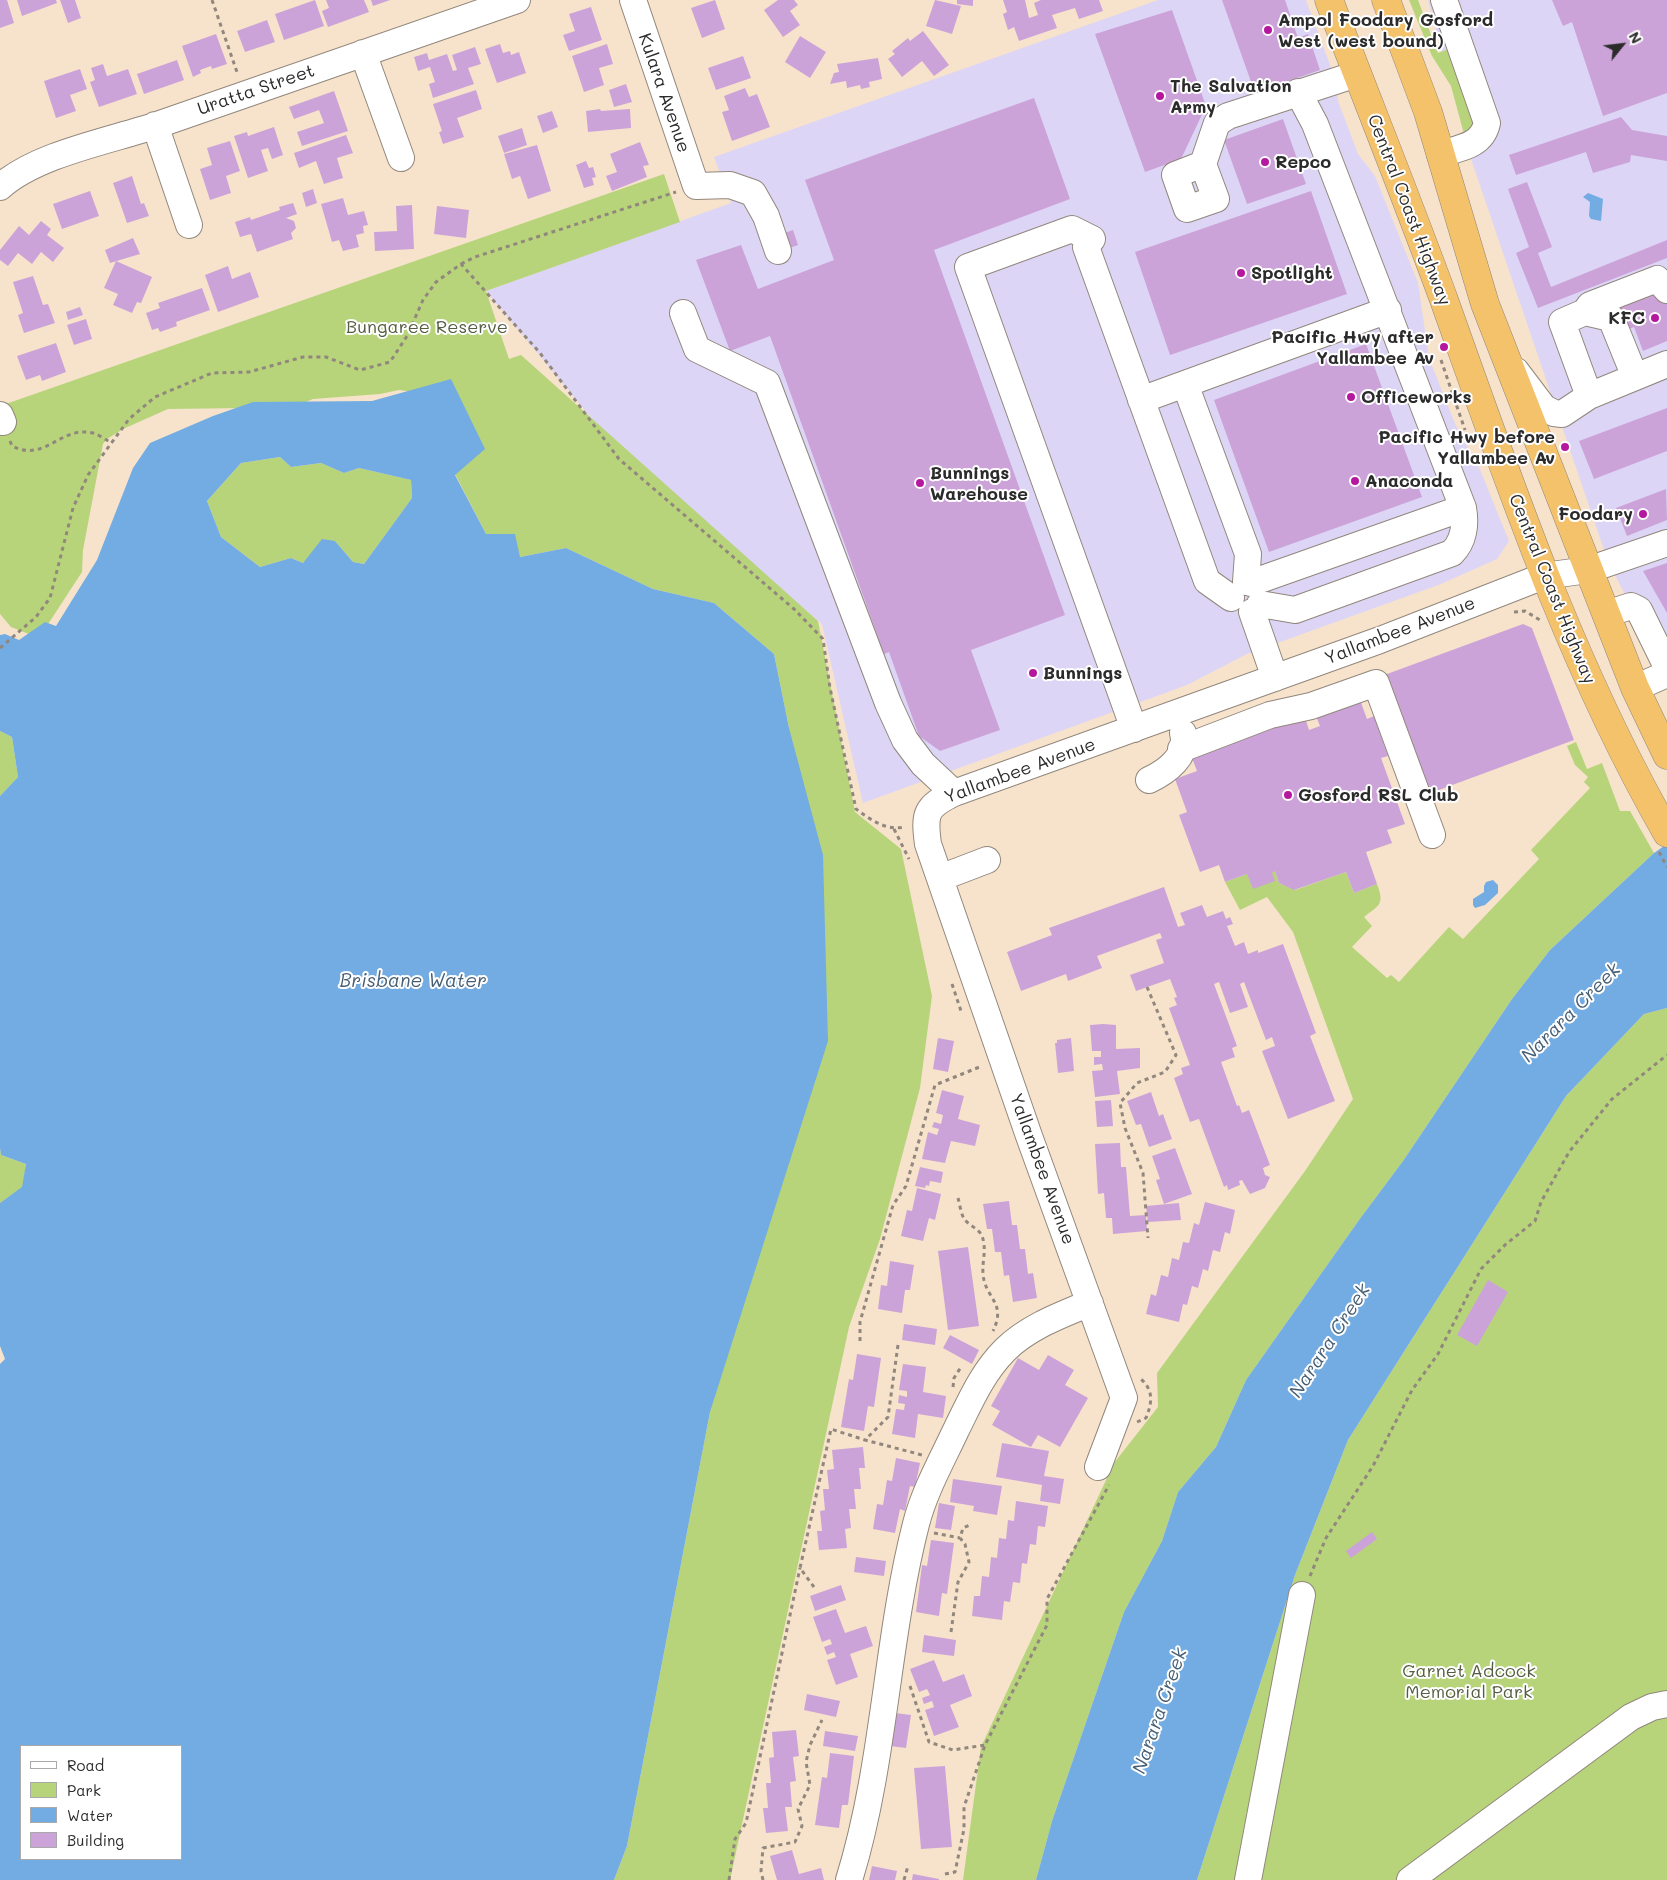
<!DOCTYPE html>
<html>
<head>
<meta charset="utf-8">
<style>
	body { margin:0 }
	#map { position:relative; width:1667px; height:1880px; overflow:hidden; background:#f7e3cc; font-family:Mali,sans-serif }
	canvas { display:block }
	.legend { position:absolute; left:20px; top:1745px; width:162px; height:115px; box-sizing:border-box; background:#fff; border:1px solid #aaa; margin:0; padding:6px 9px; list-style:none; font-size:15px; color:#2b2b2b }
	.legend li { display:flex; align-items:center; gap:10px; height:25px }
	.legend b { width:25px; border:1px solid #aaa }
	.north { position:absolute; left:1597px; top:20px; width:50px; height:50px; -webkit-text-stroke:4px #fff; paint-order:stroke; rotate:61deg; font-size:14px; font-weight:700; line-height:20px; text-align:center; color:#2b2b2b }
	.north::after { content:''; display:block; margin:auto; width:18px; height:22px; background:#2b2b2b; clip-path:polygon(50% 0,100% 100%,50% 72%,0 100%) }
</style>
</head>
<body>
<div id="map">
<canvas width="1667" height="1880"></canvas>
<ul class="legend">
<li><b style="height:6px;background:#fff"></b>Road</li>
<li><b style="height:14px;background:#b7d47b"></b>Park</li>
<li><b style="height:14px;background:#72ace2"></b>Water</li>
<li><b style="height:14px;background:#cca3d8"></b>Building</li>
</ul>
<div class="north">N</div>
</div>
<script>
const ctx = document.querySelector('canvas').getContext('2d');
ctx.lineJoin = 'round';
function fillPath(path, color) { ctx.fillStyle = color; ctx.fill(path, 'evenodd'); }
function strokePath(path, color, width, dash) { ctx.strokeStyle = color; ctx.lineWidth = width; ctx.lineCap = dash ? 'butt' : 'round'; ctx.setLineDash(dash || []); ctx.stroke(path); }
function write(font, color, halo, rows, align = 'center') {
  ctx.font = font + ' Mali,sans-serif'; ctx.lineWidth = 4; ctx.setLineDash([]); ctx.textBaseline = 'middle'; ctx.strokeStyle = halo; ctx.fillStyle = color; for (const [text, x, y, turn = 0] of rows) {
    ctx.save(); ctx.translate(x, y); ctx.rotate((+turn || 0) * Math.PI / 180); ctx.textAlign = isNaN(turn) ? turn : align; if (halo) ctx.strokeText(text, 0, 0); ctx.fillText(text, 0, 0); ctx.restore();
  }
}
fillPath(new Path2D(`
	M1158,0H1306L1336,81L1338,101L1358,154L1375,176L1418,283L1429,358L1456,426L1479,467L1509,541L1497,559L1441,584L1247,654L1187,685L863,803L822,624L618,450L486,291L731,203L714,157Z
	M1428,0H1667V675L1618,581L1603,547L1470,156Z`), '#ddd5f6');
fillPath(new Path2D(`
	M1409,0H1418L1438,53L1451,48L1477,124L1464,134L1451,86L1432,56Z
	M664,174L680,222L486,291L509,359L521,355L818,621L855,812L901,849L932,996L920,1088L880,1239L849,1327L730,1880H614L627,1846L710,1412L789,728L774,654L714,603L653,589L566,548L520,557L486,534L455,474L420,393L399,390L380,394L313,399L306,402L245,408L168,409L123,429L107,439L103,444L83,550L82,572L39,638L11,627L0,614V406Z
	M280,457L291,467L321,463L344,473L359,468L411,480L412,498L364,564L353,562L335,541L303,563L291,558L260,567L221,537L207,501L241,463Z
	M0,731L12,737L18,777L0,796Z
	M1576,742L1587,769L1602,763L1620,811H1630L1654,853L1550,950L1512,999L1403,1161L1359,1220L1246,1380L1216,1447L1178,1492L1162,1541L1124,1612L1052,1821L1036,1880H963L981,1747L1114,1463L1158,1407L1157,1373L1305,1171L1353,1099L1293,932L1267,897L1240,910L1225,882L1247,874L1275,871L1279,883L1295,890L1346,872L1354,893L1377,884C1385,905 1379,905 1364,917L1372,926L1352,947L1387,978L1391,975L1399,982L1449,927L1463,939L1539,859L1531,850L1590,788L1584,782L1588,777L1575,765L1567,746Z
	M1667,1008V1880H1197L1295,1575L1348,1440L1566,1096L1644,1014Z
	M0,1148L1,1155L26,1164L23,1187L0,1203Z`), '#b7d47b');
fillPath(new Path2D(`
	M1588,193L1603,199L1601,221L1591,219L1589,216L1590,202L1583,197Z
	M451,379L485,449L455,475L486,534H515L520,557L566,548L653,589L714,603L774,654L789,728L823,855L828,1041L710,1412L627,1846L614,1880H0V1364L5,1359L0,1346V1203L22,1187L26,1164L1,1155L0,1148V796L18,777L12,737L0,731V635L5,634L19,640L45,622L56,626L97,560L133,468L150,443L213,416L253,402L372,401ZM280,457L291,467L321,463L344,473L359,468L411,480L412,498L364,564L353,562L335,541L322,539L303,563L291,558L260,567L221,537L207,501L241,463ZM21,1746H181V1859H21Z
	M1667,844V1008L1644,1014L1566,1096L1348,1440L1295,1575L1197,1880H1036L1052,1821L1124,1612L1162,1541L1178,1492L1216,1447L1246,1380L1359,1220L1403,1161L1512,999L1550,950L1654,853Z
	M1493,880L1498,885V893L1485,905L1475,908L1473,905V899L1484,892V886L1486,882Z`), '#72ace2');
fillPath(new Path2D(`
	M0,0H7L14,23L0,28Z
	M17,0H56L57,3L22,16Z
	M60,0H75L81,18L68,23Z
	M315,0L324,26L284,40L275,14Z
	M326,0H364L369,12L328,27L322,11L329,8Z
	M371,0H390L373,6Z
	M715,0L725,29L702,38L691,8Z
	M778,0H794L798,5L790,11L800,25L783,37L764,10Z
	M935,0L961,6L952,34L926,26Z
	M957,0H973V6L957,4Z
	M1003,0H1025L1029,18L1038,15L1034,3L1041,0H1099L1103,11L1079,19L1075,8L1052,15L1057,28L1019,41L1014,27L1008,30L1003,14L1007,12Z
	M1222,0H1285L1298,38L1308,34L1320,70L1255,93Z
	M1552,0H1667V93L1603,116L1572,22L1563,26Z
	M591,7L602,40L569,51L563,35L575,31L569,14Z
	M1172,10L1206,106L1181,159L1145,172L1095,34Z
	M267,20L275,42L245,52L237,31Z
	M923,31L949,65L934,76L922,61L902,77L888,59L895,54L892,51L908,38L910,41Z
	M216,34L227,64L212,69L211,66L200,70L201,73L193,77L182,46Z
	M800,36L826,52L810,78L785,62Z
	M500,44L503,53L510,51L511,55L519,52L526,73L497,83L485,49Z
	M607,44L613,64L599,68L604,85L584,92L572,56Z
	M475,47L481,64L468,68L474,84L433,98L429,84L435,82L430,67L418,71L414,57L427,53L429,60L447,54L453,71L457,70L452,55Z
	M743,56L751,78L716,90L708,68Z
	M878,58L882,79L869,82L870,87L861,89L860,85L847,88L846,81L830,84L834,73L839,72L837,64Z
	M177,60L184,80L144,94L137,74Z
	M103,64L107,76L128,69L137,94L99,107L90,82L95,80L91,68Z
	M80,69L87,89L70,95L76,111L56,118L44,81Z
	M626,84L632,102L614,107L609,90Z
	M745,88L749,97L757,94L770,127L732,141L722,112L729,110L724,96Z
	M476,90L482,109L457,118L464,137L443,144L439,132L442,131L433,104Z
	M334,91L348,131L302,146L297,132L324,123L319,110L294,119L289,107Z
	M1034,98L1070,199L934,250L1065,615L971,650L1000,730L940,751L919,736L889,652L884,654L770,336L730,351L696,260L741,245L758,289L834,260L805,180Z
	M600,109L601,111L630,109L631,128L588,132L586,111Z
	M552,111L558,127L543,133L537,116Z
	M1621,117L1632,130L1667,136V161L1631,155L1630,162L1593,173L1586,152L1516,175L1509,155Z
	M1283,119L1306,184L1247,204L1224,140Z
	M274,127L283,155L272,159L268,148L261,150L268,171L248,178L234,136L247,132L248,136Z
	M522,128L527,145L504,153L498,136Z
	M346,135L353,153L337,158L343,178L324,184L316,161L299,168L294,153Z
	M230,141L240,171L226,176L231,193L210,200L200,169L212,165L207,148Z
	M640,142L649,165L643,166L647,177L612,191L606,176L617,172L610,154Z
	M537,145L551,191L528,199L520,176L512,179L504,154Z
	M586,161L589,168L593,167L596,177L592,178L594,185L584,188L576,165Z
	M132,176L141,204L144,203L149,216L127,223L113,183Z
	M1527,182L1552,247L1538,253L1551,287L1667,240V258L1538,308L1516,253L1529,247L1508,189Z
	M313,189L317,203L306,207L302,193Z
	M90,191L99,216L62,229L53,204Z
	M1311,191L1347,294L1170,355L1135,252Z
	M343,198L348,215L364,211L368,225L363,226L364,233L356,235L359,247L343,251L339,240L332,242L321,204Z
	M293,203L297,214L286,218L294,221L296,228L291,233L293,239L257,252L251,234L240,237L235,222L250,217L251,220L280,210L279,207Z
	M412,205L414,249L375,251L374,232L397,231L396,206Z
	M437,206L469,210L466,238L434,234Z
	M41,221L51,229L47,235L64,248L53,262L41,252L32,264L18,253L8,266L0,260V250L19,226L29,235Z
	M793,230L798,245L784,250L779,235Z
	M133,238L140,254L110,263L105,250Z
	M116,261L152,277L141,303L137,302L132,313L113,305L118,294L104,288Z
	M228,266L232,279L250,272L259,297L218,312L205,275Z
	M33,276L43,305L48,304L55,323L24,333L18,315L23,313L13,282Z
	M202,288L210,310L176,322L177,326L160,332L158,328L152,330L146,313L160,308L158,303Z
	M1667,291V341L1643,351L1634,327L1629,329L1619,305L1625,301Z
	M80,307L83,315L68,320L66,312Z
	M86,319L92,339L74,345L67,325Z
	M56,343L66,372L42,381L40,375L26,380L17,356Z
	M1366,344L1422,497L1269,552L1214,400Z
	M1667,408V451L1594,479L1579,441Z
	M1666,489L1667,520L1627,536L1616,508Z
	M1667,563V613L1643,571Z
	M1523,624L1532,628L1574,740L1428,794L1368,681Z
	M1299,699L1309,730L1320,726L1316,716L1360,700L1367,719L1374,716L1388,756L1381,758L1405,824L1387,830L1392,843L1366,852L1377,884L1354,893L1346,872L1294,890L1279,883L1275,871L1272,873L1275,881L1253,889L1247,874L1225,882L1219,865L1200,872L1179,815L1187,812L1175,779L1197,771L1192,758Z
	M1164,887L1178,927L1185,925L1180,913L1202,905L1207,917L1223,911L1226,919L1230,917L1233,924L1227,926L1235,946L1244,942L1248,954L1258,950V953L1283,944L1316,1033L1310,1036L1335,1101L1288,1119L1262,1051L1275,1046L1272,1037L1266,1040L1244,982L1240,984L1248,1007L1230,1013L1219,982L1214,984L1237,1046L1232,1048L1235,1057L1221,1062L1237,1106L1239,1105L1242,1113L1249,1110L1270,1165L1263,1168L1265,1175L1270,1177L1265,1188L1250,1194L1242,1180L1239,1181L1240,1185L1228,1190L1227,1185L1224,1187L1199,1119L1190,1122L1174,1078L1183,1074L1181,1068L1190,1065L1169,1008L1177,1005L1174,998L1177,997L1170,979L1136,991L1130,975L1164,963L1156,940L1162,938L1160,933L1097,956L1102,968L1068,981L1066,974L1021,991L1007,952L1052,935L1049,928Z
	M1103,1024L1116,1025V1049L1140,1048V1068L1117,1071L1120,1094L1095,1097L1092,1071L1103,1070L1102,1064L1094,1065V1057H1101V1051H1092L1090,1025Z
	M938,1038L954,1041L948,1072L933,1069Z
	M1071,1038L1074,1071L1058,1073L1055,1043H1057V1040Z
	M942,1090L964,1096L958,1119L980,1125L975,1146L951,1141L945,1163L922,1159L928,1132L937,1135L939,1129L932,1127L934,1122L941,1124L943,1115L936,1113Z
	M1151,1092L1159,1116L1163,1114L1172,1139L1149,1147L1141,1124L1136,1125L1127,1101Z
	M1111,1100L1113,1126L1097,1127L1095,1101Z
	M1120,1143L1121,1167H1126L1130,1216L1146,1215L1147,1231L1113,1234L1112,1218H1106L1104,1193L1098,1194L1095,1144Z
	M1175,1148L1192,1194L1164,1204L1156,1180L1160,1179L1152,1156Z
	M920,1167L943,1172L941,1183L930,1181L929,1186L926,1185L925,1188L915,1186Z
	M917,1188L941,1194L935,1220L929,1218L923,1241L901,1236L907,1210L912,1211Z
	M1009,1201L1012,1225H1017L1020,1249H1025L1028,1274L1033,1273L1037,1298L1013,1302L1009,1275L1004,1276L1001,1252H995L992,1229H987L983,1204Z
	M1205,1202L1235,1210L1230,1234L1225,1232L1220,1252L1213,1250L1208,1271L1203,1269L1198,1288L1192,1286L1187,1305L1183,1304L1179,1322L1146,1314L1151,1294L1156,1296L1161,1275L1168,1277L1172,1258L1179,1260L1183,1242L1189,1243L1194,1223L1199,1225Z
	M1179,1203L1181,1220L1148,1222L1146,1206Z
	M968,1247L979,1326L948,1330L938,1251Z
	M890,1261L914,1265L910,1290H905L902,1313L878,1309L881,1285L887,1286Z
	M1488,1280L1508,1292L1477,1346L1457,1335Z
	M904,1324L937,1329L935,1345L902,1340Z
	M950,1335L979,1350L972,1364L943,1348Z
	M857,1354L881,1358L874,1407L868,1406L864,1431L841,1427L849,1379L853,1380Z
	M1048,1355L1074,1370L1065,1385L1088,1398L1060,1447L1038,1435L1031,1447L992,1425L1000,1411L991,1406L1018,1358L1039,1370Z
	M903,1364L926,1367L923,1392L946,1396L943,1418L918,1414L915,1438L892,1434L896,1409L904,1410L905,1404L898,1403L899,1395L907,1397V1391L899,1390Z
	M1002,1443L1049,1451L1044,1476L1064,1479L1060,1504L1040,1501L1042,1485L996,1477Z
	M863,1447L865,1468H859L861,1489H854L856,1509H849L851,1528L845,1529L847,1548L819,1550L817,1531H822L820,1511L825,1510L823,1489H829L827,1470L834,1469L832,1450Z
	M896,1458L920,1463L915,1487L910,1486L905,1511L900,1509L895,1533L873,1529L877,1504L883,1505L887,1480L892,1481Z
	M953,1479L1002,1486L997,1515L973,1511L974,1506L950,1502Z
	M1016,1501L1048,1506L1045,1527L1038,1526L1036,1545L1030,1544L1027,1564L1022,1563L1020,1583L1013,1582L1010,1602L1004,1601L1002,1620L972,1616L974,1596H980L982,1576L989,1577L991,1557L997,1558L999,1538L1006,1539L1008,1520L1014,1521Z
	M939,1503L955,1506L951,1530L935,1528Z
	M1372,1532L1377,1539L1351,1558L1346,1551Z
	M931,1540L954,1543L947,1594L942,1593L939,1616L916,1612L922,1565L927,1566Z
	M856,1557L886,1561L884,1576L854,1572Z
	M841,1585L846,1600L815,1611L810,1596Z
	M836,1609L845,1633L866,1626L873,1646L850,1654L858,1677L836,1685L827,1660L836,1657L834,1652L827,1655L824,1647L832,1644L830,1639L822,1642L813,1617Z
	M924,1635L956,1640L954,1656L922,1652Z
	M934,1660L943,1682L964,1674L972,1696L950,1705L959,1727L934,1736L925,1710L934,1707L932,1701L924,1704L922,1698L930,1695L927,1689L919,1692L910,1669Z
	M807,1694L840,1701L836,1717L804,1710Z
	M895,1713L911,1715L906,1748L890,1746Z
	M796,1730L799,1756L793,1757L796,1781L790,1782L792,1807H785L788,1831L766,1833L763,1808H768L766,1783H771L769,1758L774,1757L772,1732Z
	M825,1731L858,1736L855,1751L823,1746Z
	M830,1753L854,1756L848,1805H842L839,1828L815,1825L822,1777L827,1778Z
	M945,1766L952,1847L921,1849L914,1768Z
	M792,1850L799,1874L821,1868L824,1880H777L770,1856Z
	M872,1866L897,1871L895,1880H869Z
	M913,1874L939,1879V1880H912Z`), '#cca3d8');
const minor = new Path2D(`
	M633,0L696,186L730,185L753,193L766,216L778,251
	M363,53L401,158
	M1298,92L1315,124L1463,508
	M155,125L189,225
	M1440,154C1460,148 1482,146 1487,123L1444,0
	M1203,164L1175,175L1187,209L1216,199L1203,164L1217,123L1228,116L1357,74
	M0,187C37,154 109,141 157,125C277,83 397,41 517,0
	M1585,312L1590,305L1657,279L1667,290
	M683,313L697,349L767,383L888,703L905,740L923,764L954,793
	M1516,371L1544,408L1554,413L1562,414L1589,396L1667,364
	M1185,384L1248,554L1246,582
	M1589,396L1562,322L1585,312L1611,318L1635,377
	M1141,400L1388,310
	M0,415L3,422
	M1251,583L1463,508C1466,524 1464,541 1452,553L1295,610L1260,604
	M1252,612L1275,678
	M1606,614L1631,606L1639,610L1667,667
	M1635,688L1667,674
	M1134,729L968,267L1072,229L1092,239L1086,247L1207,581L1231,598
	M1181,749L1270,715L1311,706L1376,683L1432,835
	M1149,780C1166,772 1189,756 1183,733
	M940,878L987,860
	M1098,1467L1124,1398L1029,1136L928,844C924,814 925,807 954,793L1380,640L1544,576L1588,570L1667,543
	M849,1880C885,1764 886,1641 916,1524C924,1492 942,1460 956,1430C970,1402 982,1373 1005,1350C1028,1327 1061,1315 1090,1303
	M1248,1880L1302,1595
	M1410,1880L1631,1717L1652,1707L1667,1704`);
const highway = new Path2D(`
	M1329,0C1367,100 1407,199 1444,300C1509,482 1570,664 1667,833
	M1386,0L1428,112L1485,304L1635,688L1667,755`);
strokePath(minor, '#91877c', 28);
strokePath(highway, '#91877c', 29);
strokePath(new Path2D(`
	M212,0L238,75
	M461,264L475,257L676,192
	M1441,360L1465,430
	M10,441L12,446C45,463 61,425 93,433C99,435 105,439 110,442
	M1514,612L1525,611L1540,620
	M0,648L36,617L50,598L73,508L88,475L129,419L155,397L212,373L249,372L303,357H326L360,370L390,362L407,336L423,300L436,282L461,264L540,353L619,459L794,609L823,639L830,688L856,809C871,820 886,831 905,827
	M894,829L909,859
	M1659,852L1667,867
	M952,984L962,1014
	M1147,987L1176,1055L1165,1072L1137,1083L1120,1103L1125,1128L1143,1173L1148,1238
	M958,1198C960,1205 961,1215 965,1220C970,1226 979,1229 982,1236C987,1250 982,1260 983,1274C985,1299 1007,1302 993,1331
	M860,1341V1322L893,1205L906,1186L935,1085L982,1066
	M898,1345L888,1417L865,1440L922,1455
	M953,1387L954,1378L961,1367
	M1137,1422L1146,1418C1152,1403 1154,1391 1141,1379
	M934,1533L960,1538
	M1310,1576L1326,1538L1373,1466L1412,1390L1438,1354L1481,1269L1506,1244L1535,1221L1541,1202L1569,1152L1612,1099L1667,1055
	M814,1587L800,1568L831,1429L865,1440
	M951,1632L958,1582L969,1562L965,1544L960,1538L963,1528L970,1525
	M910,1686L929,1742L953,1750L985,1745
	M945,1874L955,1872L964,1829V1807L985,1745L1047,1625V1599L1109,1485
	M729,1880L735,1839L746,1823L800,1568
	M763,1880L761,1871L763,1848L795,1842L802,1826L798,1809L810,1785L806,1762L810,1745L822,1720
	M904,1880L908,1866`), '#91877c', 3, [4, 4]);
strokePath(minor, '#fff', 26);
strokePath(highway, '#f4c26a', 28);
for (const [x, y, r, color] of [
	[1268,30,5,"#b5179e"],
	[1160,96,5,"#b5179e"],
	[1265,162,5,"#b5179e"],
	[1241,273,5,"#b5179e"],
	[1655,318,5,"#b5179e"],
	[1444,347,5,"#b5179e"],
	[1351,397,5,"#b5179e"],
	[1565,447,5,"#b5179e"],
	[1355,481,5,"#b5179e"],
	[920,483,5,"#b5179e"],
	[1643,514,5,"#b5179e"],
	[1033,673,5,"#b5179e"],
	[1288,795,5,"#b5179e"]
]) { const dot = new Path2D(); dot.arc(x, y, r, 0, 2 * Math.PI); ctx.fillStyle = color; ctx.fill(dot); strokePath(dot, '#fff', 2); }
write('bold 18px', '#2b2b2b', '#fff', [
	["Ampol Foodary Gosford",1278,20],
	["West (west bound)",1278,41],
	["The Salvation",1170,86],
	["Army",1170,107],
	["Repco",1275,162],
	["Spotlight",1251,273],
	["KFC",1645,318,"right"],
	["Pacific Hwy after",1434,337,"right"],
	["Yallambee Av",1434,358,"right"],
	["Officeworks",1361,397],
	["Pacific Hwy before",1555,437,"right"],
	["Yallambee Av",1555,458,"right"],
	["Bunnings",930,473],
	["Warehouse",930,494],
	["Anaconda",1365,481],
	["Foodary",1633,514,"right"],
	["Bunnings",1043,673],
	["Gosford RSL Club",1298,795]
], 'left');
write('18px', '#2b2b2b', '#fff', [
	["Uratta Street",256,90,-19],
	["Kulara Avenue",664,93,71],
	["Central Coast Highway",1409,210,69],
	["Central Coast Highway",1552,589,68],
	["Yallambee Avenue",1400,631,-21],
	["Yallambee Avenue",1020,771,-20],
	["Yallambee Avenue",1042,1169,70]
]);
write('18px', '#555e43', '#fff', [
	["Bungaree Reserve",427,327],
	["Garnet Adcock",1469,1671],
	["Memorial Park",1469,1692]
]);
write('italic 19px', '#475f74', '#fff', [
	["Brisbane Water",413,981],
	["Narara Creek",1571,1013,-45],
	["Narara Creek",1330,1341,-57],
	["Narara Creek",1160,1711,-71]
]);
</script>
</body>
</html>
